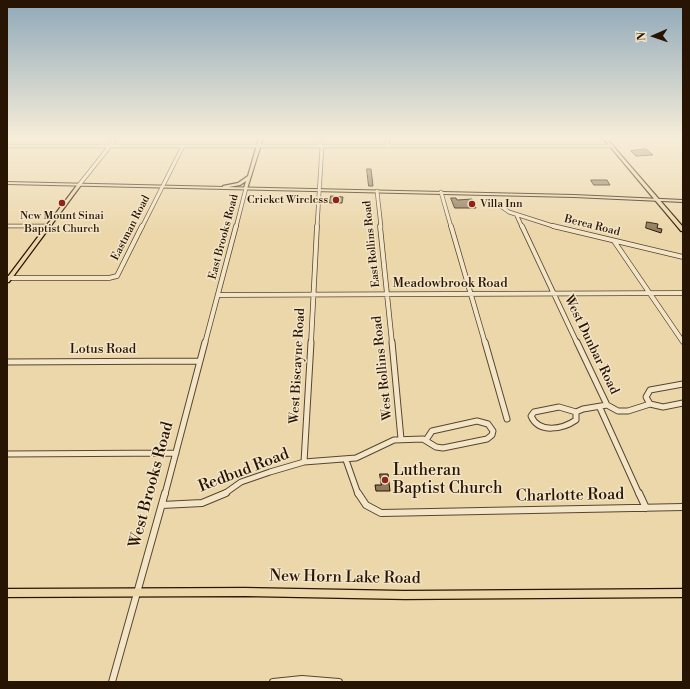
<!DOCTYPE html>
<html>
<head>
<meta charset="utf-8">
<style>
	body { margin:0 }
	#map { position:relative; width:690px; height:689px; overflow:hidden; background:#ecd7ab; font-family:"Libre Bodoni",serif }
	canvas { display:block }
	.frame { position:absolute; inset:0; border:8px solid #281403; pointer-events:none }
	.north { position:absolute; left:634px; top:16px; width:40px; height:40px; -webkit-text-stroke:3px #f3e5c8; paint-order:stroke; rotate:268deg; font-size:11px; font-weight:700; line-height:16px; text-align:center; color:#281403 }
	.north::after { content:''; display:block; margin:auto; width:14px; height:18px; background:#281403; clip-path:polygon(50% 0,100% 100%,50% 72%,0 100%) }
</style>
</head>
<body>
<div id="map">
<canvas width="690" height="689"></canvas>
<div class="frame"></div>
<div class="north">N</div>
</div>
<script>
const ctx = document.querySelector('canvas').getContext('2d');
ctx.lineJoin = 'round';
function fillPath(path, color) { ctx.fillStyle = color; ctx.fill(path, 'evenodd'); }
function strokePath(path, color, width, dash) { ctx.strokeStyle = color; ctx.lineWidth = width; ctx.lineCap = dash ? 'butt' : 'round'; ctx.setLineDash(dash || []); ctx.stroke(path); }
function write(font, color, halo, rows, align = 'center') {
  ctx.font = font + ' "Libre Bodoni",serif'; ctx.lineWidth = 3; ctx.setLineDash([]); ctx.textBaseline = 'middle'; ctx.strokeStyle = halo; ctx.fillStyle = color; for (const [text, x, y, turn = 0] of rows) {
    ctx.save(); ctx.translate(x, y); ctx.rotate((+turn || 0) * Math.PI / 180); ctx.textAlign = isNaN(turn) ? turn : align; if (halo) ctx.strokeText(text, 0, 0); ctx.fillText(text, 0, 0); ctx.restore();
  }
}
const building = new Path2D(`
	M646,149L653,155L636,156L631,151Z
	M367,169H371L373,186H369Z
	M591,180H607L610,185H594Z
	M331,196L343,197L342,203H330Z
	M451,198H456L457,200L472,199L476,208H455Z
	M647,222L658,224L657,228L662,229L661,233L646,228Z
	M380,474H388L390,491H376L375,485H381Z`);
fillPath(building, '#8e795a');
strokePath(building, '#281403', 1);
const minorFar3 = new Path2D(`
	M320,138V146
	M7,146H612
	M387,146L388,138
	M79,185L114,141L111,138
	M377,191L381,227
	M441,192L451,227
	M499,205L509,212L556,227
	M517,216L522,227
	M7,226H48
	M142,227L183,146
	M236,227L246,188
	M317,227L322,146`);
const minorFar2 = new Path2D(`
	M380,226L392,343
	M451,226L485,343
	M522,226L577,343
	M553,226L683,257
	M614,241L683,342
	M7,278H109L117,276L142,226
	M218,295L683,293
	M205,343L236,226
	M311,343L317,226`);
const minorFar1 = new Path2D(`
	M392,342L401,439
	M485,342L507,419
	M577,342L607,405
	M7,362L200,361
	M683,384L650,390L646,397L650,404L663,407L683,403
	M559,407L576,412V420C563,429 539,434 531,416L534,412Z
	M600,408L639,494
	M576,412L583,409L607,405L618,411H628L650,404
	M7,454L176,453
	M346,460L358,494
	M304,462L311,342
	M165,494L205,342
	M224,494L241,482L270,472L304,462L356,458L394,440L423,439L436,447L443,448L487,439L492,435L493,431L488,424L477,421L432,431L426,440`);
const minor = new Path2D(`
	M358,493L366,505L381,513L683,507
	M639,493L646,508
	M162,505L202,503L226,493
	M112,682L165,493
	M273,682L302,679L339,682`);
const major = new Path2D(`
	M259,138H263L247,189L244,188L246,181L240,185L223,188V186L238,183L248,176Z
	M603,138H606L683,227V231H681Z
	M78,184L81,185L9,282H7V278Z
	M245,588L405,591L683,589V597L405,599L245,596L7,597V589Z`);
const highway = new Path2D(`
	M7,182L574,195L683,200V202L574,197L7,184Z`);
strokePath(minorFar3, '#59452d', 4.5);
strokePath(minorFar2, '#59452d', 5.5);
strokePath(minorFar1, '#59452d', 7);
strokePath(minor, '#59452d', 8);
strokePath(major, '#281403', 2.5);
strokePath(highway, '#281403', 2);
strokePath(minorFar3, '#f3e5c8', 3);
strokePath(minorFar2, '#f3e5c8', 4);
strokePath(minorFar1, '#f3e5c8', 5);
strokePath(minor, '#f3e5c8', 6);
fillPath(major, '#ecd7ab');
fillPath(highway, '#ecd7ab');
const sky = ctx.createLinearGradient(0, 0, 0, 234);
sky.addColorStop(0, '#8fa8b9');
sky.addColorStop(0.59, '#f6edd9');
sky.addColorStop(1, '#f6edd900');
ctx.fillStyle = sky;
ctx.fillRect(0, 0, 690, 234);
for (const [x, y, r, color] of [
	[336,200,4,"#8f2418"],
	[62,203,4,"#8f2418"],
	[472,204,4,"#8f2418"],
	[385,480,4,"#8f2418"]
]) { const dot = new Path2D(); dot.arc(x, y, r, 0, 2 * Math.PI); ctx.fillStyle = color; ctx.fill(dot); strokePath(dot, '#f3e5c8', 1.5); }
write('11px', '#281403', '#f3e5c8', [
	["Cricket Wireless",328,200],
	["Villa Inn",480,204,"left"],
	["New Mount Sinai",62,216,"center"],
	["Baptist Church",62,229,"center"]
], 'right');
write('11px', '#281403', '#f3e5c8', [
	["Berea Road",592,226,14],
	["Eastman Road",131,228,-63],
	["East Brooks Road",224,237,-75],
	["East Rollins Road",372,244,-96]
]);
write('13px', '#281403', '#f3e5c8', [
	["Meadowbrook Road",450,284],
	["West Dunbar Road",591,345,64],
	["Lotus Road",103,350],
	["West Biscayne Road",298,366,-87],
	["West Rollins Road",383,368,-96]
]);
write('16px', '#281403', '#f3e5c8', [
	["Redbud Road",244,471,-21],
	["West Brooks Road",152,485,-75],
	["Charlotte Road",570,496,-1],
	["New Horn Lake Road",345,578,1]
]);
write('16px', '#281403', '#f3e5c8', [
	["Lutheran",393,471],
	["Baptist Church",393,489]
], 'left');
</script>
</body>
</html>
